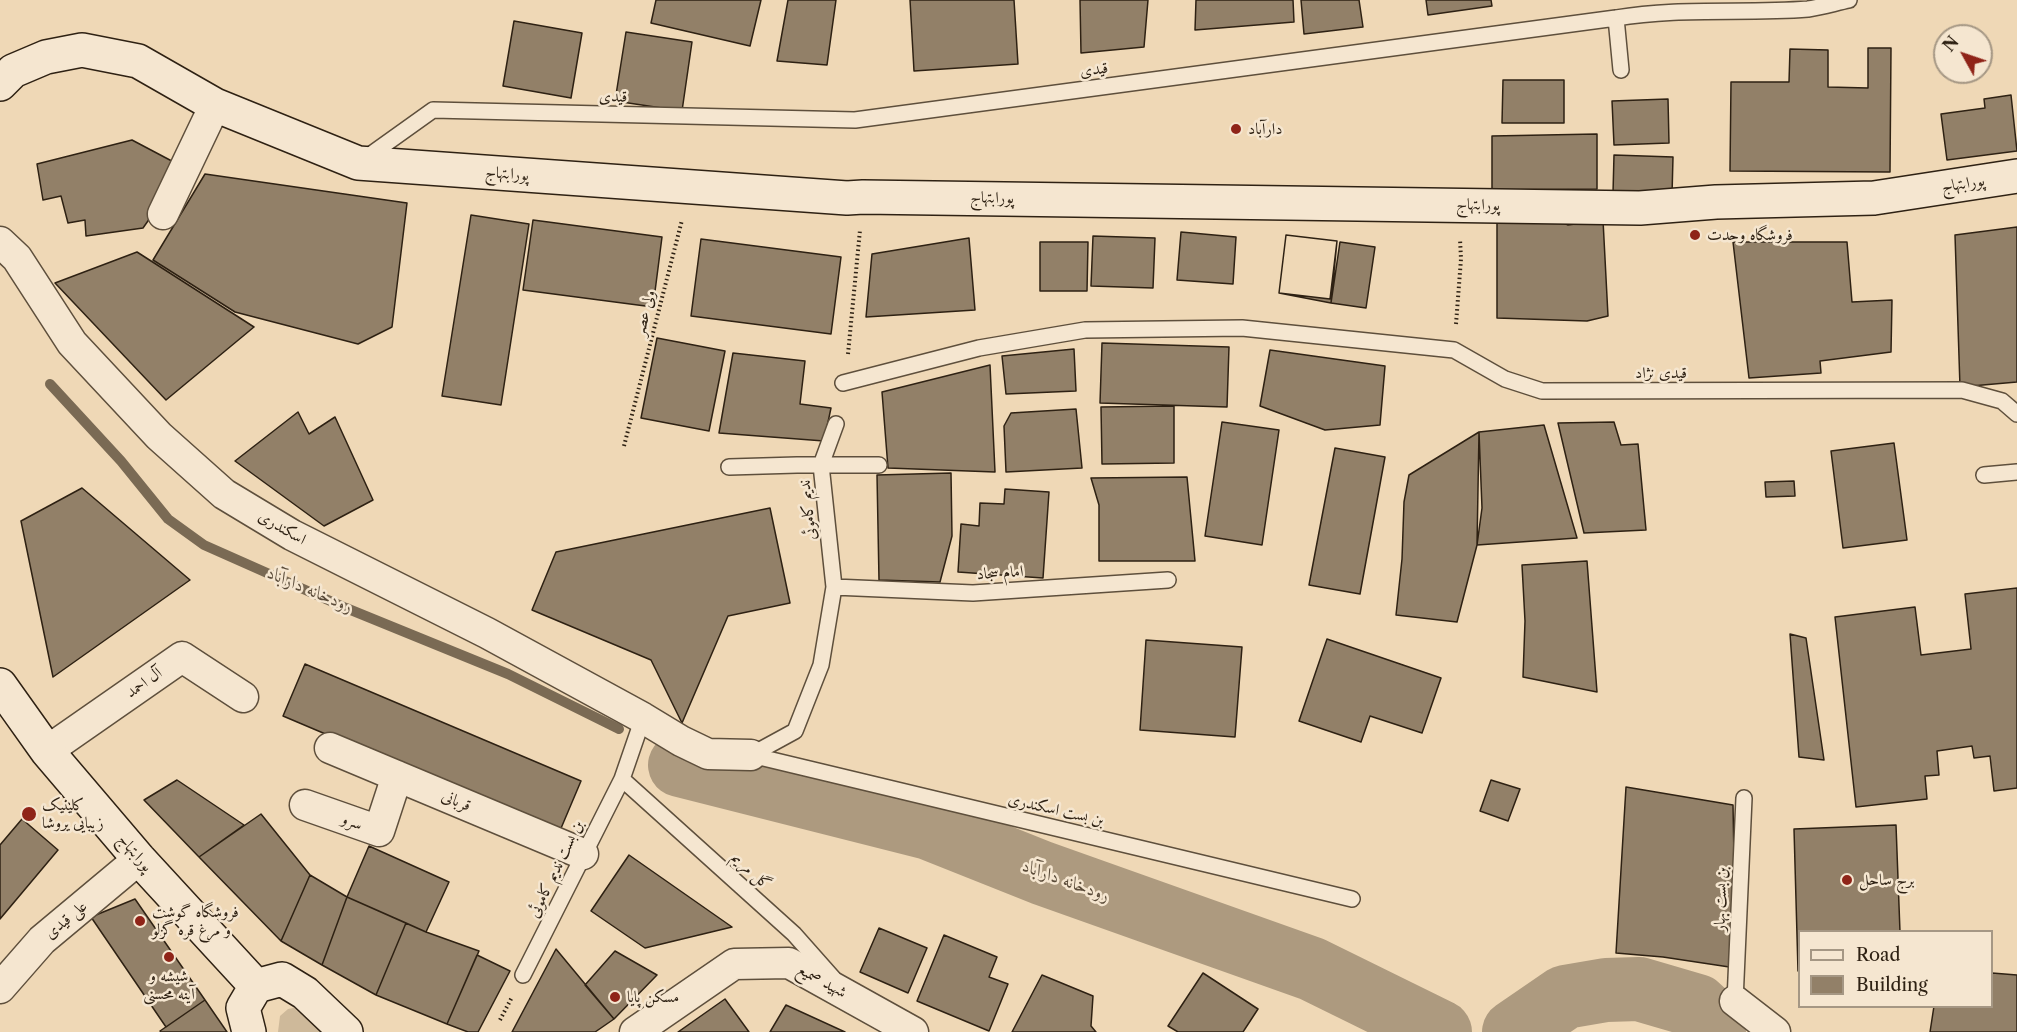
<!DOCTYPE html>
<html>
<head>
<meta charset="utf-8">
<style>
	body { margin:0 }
	#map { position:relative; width:2017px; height:1032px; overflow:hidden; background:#efd8b6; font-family:"Libre Caslon Text",serif }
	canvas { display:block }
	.legend { position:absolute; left:1798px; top:930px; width:195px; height:78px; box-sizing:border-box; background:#f5e6d0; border:2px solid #a59784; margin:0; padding:8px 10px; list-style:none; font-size:18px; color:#2e2113 }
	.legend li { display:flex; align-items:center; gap:12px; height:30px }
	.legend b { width:30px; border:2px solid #a59784 }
	.north { position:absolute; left:1933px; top:24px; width:60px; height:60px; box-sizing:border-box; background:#f5e6d0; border:2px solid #a59784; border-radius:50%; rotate:310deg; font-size:16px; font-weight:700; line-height:24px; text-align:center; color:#2e2113 }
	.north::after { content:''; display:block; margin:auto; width:21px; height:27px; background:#8f2418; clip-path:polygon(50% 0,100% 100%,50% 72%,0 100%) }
</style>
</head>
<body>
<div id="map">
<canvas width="2017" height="1032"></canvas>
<ul class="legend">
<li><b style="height:8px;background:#f5e6d0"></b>Road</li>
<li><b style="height:16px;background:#928068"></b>Building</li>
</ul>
<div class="north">N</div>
</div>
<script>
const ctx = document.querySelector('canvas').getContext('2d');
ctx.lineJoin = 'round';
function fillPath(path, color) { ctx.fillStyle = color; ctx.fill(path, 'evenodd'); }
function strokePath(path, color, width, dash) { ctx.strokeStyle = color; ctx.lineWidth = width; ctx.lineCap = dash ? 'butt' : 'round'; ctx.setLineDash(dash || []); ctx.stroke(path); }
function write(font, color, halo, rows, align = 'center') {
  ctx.font = font + ' "Libre Caslon Text",Amiri,serif'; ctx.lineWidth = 5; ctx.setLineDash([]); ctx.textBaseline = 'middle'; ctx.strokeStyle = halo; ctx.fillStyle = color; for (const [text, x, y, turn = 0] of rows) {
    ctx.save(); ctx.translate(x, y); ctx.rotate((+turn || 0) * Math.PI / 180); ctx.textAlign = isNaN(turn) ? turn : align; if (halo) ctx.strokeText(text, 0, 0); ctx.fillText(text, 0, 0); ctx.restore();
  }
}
fillPath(new Path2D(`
	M298,1007L327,1032H278L280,1016L288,1009Z`), '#ceb99a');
strokePath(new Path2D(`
	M50,384L121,461L168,519L204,545L346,608L508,674L619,729`), '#7a6a54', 10);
strokePath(new Path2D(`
	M680,765L929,828L1042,873L1312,969L1440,1032
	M1514,1032L1565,997L1606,990L1639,989L1697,1006L1710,1018L1714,1032`), '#ad9a7f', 64);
const building = new Path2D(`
	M656,0H761L750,46L651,23Z
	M788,0H836L827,65L777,61Z
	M910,0H1014L1018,64L914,71Z
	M1080,0H1148L1144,47L1081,53Z
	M1196,0H1293L1294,22L1195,30Z
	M1301,0H1359L1363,27L1304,34Z
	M1426,0H1491L1492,6L1428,15Z
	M514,21L582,33L571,98L503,86Z
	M626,32L692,42L682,111L615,101Z
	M1868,48H1891L1890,172L1730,171L1731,82H1789L1790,49L1828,50V87L1868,88Z
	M1503,80H1564V123H1502Z
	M2011,95L2017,151L1947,160L1941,114L1985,108L1984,99Z
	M1668,99L1669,143L1614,145L1612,101Z
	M1597,134V189L1492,190V136Z
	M132,140L185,168L143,228L86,236L85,220L68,223L61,196L43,200L37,164Z
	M1614,155L1673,157L1672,195L1613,193Z
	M205,174L407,203L392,327L358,344L235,312L153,260Z
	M471,215L529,224L501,405L442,396Z
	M533,220L662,237L653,307L523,290Z
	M1603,220L1608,316L1587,321L1497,318V222L1560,221L1568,225Z
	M2017,227V382L1960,387L1955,235Z
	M1181,232L1236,237L1233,284L1177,280Z
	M1286,235L1337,241L1330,299L1279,293Z
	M1286,235L1337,241L1331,303L1279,293Z
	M1093,236L1155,238L1153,288L1091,286Z
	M969,238L975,310L866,317L872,254Z
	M701,239L841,257L831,334L691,316Z
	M1040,242H1088L1087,291H1040Z
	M1340,242L1375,247L1366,308L1331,303Z
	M1733,242H1847L1852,302L1892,300L1891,352L1820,361L1821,373L1749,378Z
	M137,252L254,327L166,400L55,283Z
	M657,338L725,351L709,431L641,418Z
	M1102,343L1229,347L1227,407L1100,403Z
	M1074,349L1076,391L1006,394L1002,356Z
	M1270,350L1385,366L1380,425L1325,430L1260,406Z
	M733,353L805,361L800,404L831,408L824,441L719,433Z
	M990,365L995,472L888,468L882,392Z
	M1174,406V463L1102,464L1101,407Z
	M1076,409L1082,468L1006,472L1004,426L1011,413Z
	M298,412L309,434L335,417L373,500L324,526L235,461Z
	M1222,422L1279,430L1262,545L1205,536Z
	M1614,422L1621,445L1638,444L1646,530L1584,533L1558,423Z
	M1544,425L1577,538L1477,545L1482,508L1479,432Z
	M1479,432L1477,545L1457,622L1396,615L1402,559L1404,502L1409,475Z
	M1894,443L1907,540L1843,548L1831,451Z
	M1335,448L1385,457L1360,594L1309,585Z
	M951,473L952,536L940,582L879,580L877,475Z
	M1187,477L1195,561H1099V505L1091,478Z
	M1794,481L1795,496L1766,497L1765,482Z
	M82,488L190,580L53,677L21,521Z
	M1005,489L1049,492L1043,578L958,572L961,524L979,526L980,503L1004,504Z
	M770,508L790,603L728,616L682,723L651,660L532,610L556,552Z
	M1587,561L1597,692L1523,677L1525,621L1522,565Z
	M2017,588V788L1994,791L1990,756L1974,758L1972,746L1937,751L1939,775L1925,776L1927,799L1856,807L1835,617L1915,607L1921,655L1971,649L1965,594Z
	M1790,634L1806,638L1824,760L1799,757Z
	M1327,639L1441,678L1422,733L1370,716L1361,742L1299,721Z
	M1146,640L1242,647L1235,737L1140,730Z
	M305,664L581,781L559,833L283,716Z
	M177,780L244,825L199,857L144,800Z
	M1491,780L1520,789L1508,821L1480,811Z
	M1626,787L1733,805L1736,968L1663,957L1616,953Z
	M261,814L310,875L281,941L199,857Z
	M22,819L58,850L0,919V845Z
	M1896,825L1900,932H1800L1798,971L1794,829Z
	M369,846L449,882L426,932L347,897Z
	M629,855L732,927L645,948L591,911Z
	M310,875L347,897L322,965L281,941Z
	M347,897L406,923L376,995L322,965Z
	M135,899L205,1000L166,1027L91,917Z
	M406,923L426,932L479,951L447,1024L376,995Z
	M879,928L927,948L908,993L860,972Z
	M944,935L997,957L989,977L1008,984L989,1031L917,1001Z
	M556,949L614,1019L595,1032H512Z
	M615,951L657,975L614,1019L585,985Z
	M477,955L510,971L478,1032H468L447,1024Z
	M1203,973L1258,1009L1243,1032H1178L1168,1026Z
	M1992,973L2017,975V1032H1930L1934,1006H1992Z
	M1042,975L1093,996L1091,1026L1096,1032H1012Z
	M725,999L749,1032H678Z
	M205,1000L227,1032H161L160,1031Z
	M786,1005L845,1032H770Z`);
fillPath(building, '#928068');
strokePath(building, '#2e2113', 1.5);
const service = new Path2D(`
	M1616,18L1621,70
	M363,160L433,110L855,120L1616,18C1679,7 1744,14 1808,9C1822,7 1835,3 1849,0
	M843,383L979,348L1085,330L1242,328L1454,350L1505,379L1542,391L1962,390L2002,401L2017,414
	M729,467L797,465H879
	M1984,475L2017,472
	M834,587L973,593L1168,580
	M751,755L1352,899
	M751,755L795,731L821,665L834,587L821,465L836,424
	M622,779L794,934L833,978
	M523,975L622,779L643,718
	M1735,1001L1744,798`);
const minor = new Path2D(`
	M163,214L215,105
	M0,242L17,258L72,343L159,436L224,494L292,535L487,633L643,718L681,741L708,754L751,755
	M330,748L583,854
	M47,751L182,657L243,697
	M305,805L379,831L397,776
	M0,988L42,940L139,859
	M1735,1001L1775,1032
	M635,1032L734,964L789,963L913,1032`);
const secondary = new Path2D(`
	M0,84L13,71L46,57L82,50L138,61L215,105L358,163L847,198L863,197L1640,208L1716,202L1874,198L2017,176
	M0,685L47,751L139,859L256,986
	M249,1032L243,1008L256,986L282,979L305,993L346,1032`);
strokePath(service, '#5e4f3c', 18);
strokePath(minor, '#5e4f3c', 33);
strokePath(secondary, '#2e2113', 36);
strokePath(new Path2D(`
	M1456,324L1461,259L1460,239
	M848,354L860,230
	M624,446L682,220
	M500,1020L512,997`), '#2e2113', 4, [1.5, 3]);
strokePath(service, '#f5e6d0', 15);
strokePath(minor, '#f5e6d0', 30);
strokePath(secondary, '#f5e6d0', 33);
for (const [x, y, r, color] of [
	[1236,129,6,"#8f2418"],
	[1695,235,6,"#8f2418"],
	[29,814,8,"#8f2418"],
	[1847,880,6,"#8f2418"],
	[140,921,6,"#8f2418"],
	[169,957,6,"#8f2418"],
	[615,997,6,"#8f2418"]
]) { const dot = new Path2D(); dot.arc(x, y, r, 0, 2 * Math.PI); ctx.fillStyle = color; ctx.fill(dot); strokePath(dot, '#f5e6d0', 2); }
write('16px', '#2e2113', '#f5e6d0', [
	["قیدی",1094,70,-8],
	["قیدی",613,97,1],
	["پورابتهاج",507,174,4],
	["پورابتهاج",1963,184,-9],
	["پورابتهاج",992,198,1],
	["پورابتهاج",1478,205,1],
	["ولی عصر",645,313,-76],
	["قیدی نژاد",1661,373],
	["ندیم کاموئی",808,510,-96],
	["اسکندری",282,528,30],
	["امام سجاد",1000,573,-4],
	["آل احمد",144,683,-35],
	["قربانی",456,801,23],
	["بن بست اسکندری",1056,810,13],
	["سرو",352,822,20],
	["پورابتهاج",135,853,49],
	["بن بست ندیم کاموئی",556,869,-64],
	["گل مریم",751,871,42],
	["بن بست بهار",1721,899,-88],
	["علی قیدی",66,920,-40],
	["شهید صمیع",822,981,29]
]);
write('16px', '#2e2113', '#f5e6d0', [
	["دارآباد",1248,129],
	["فروشگاه وحدت",1707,235],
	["کلینیک",42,805],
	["زیبایی یروشا",42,823],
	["برج ساحل",1859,880],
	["فروشگاه گوشت",152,912],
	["و مرغ قره گزلو",152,930],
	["شیشه و",169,976,"center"],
	["آینه محسنی",169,994,"center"],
	["مسکن پایا",627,997]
], 'left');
write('italic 18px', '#5a4b39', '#f5e6d0', [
	["رودخانه دارآباد",310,590,23],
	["رودخانه دارآباد",1066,881,20]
]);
</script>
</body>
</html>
